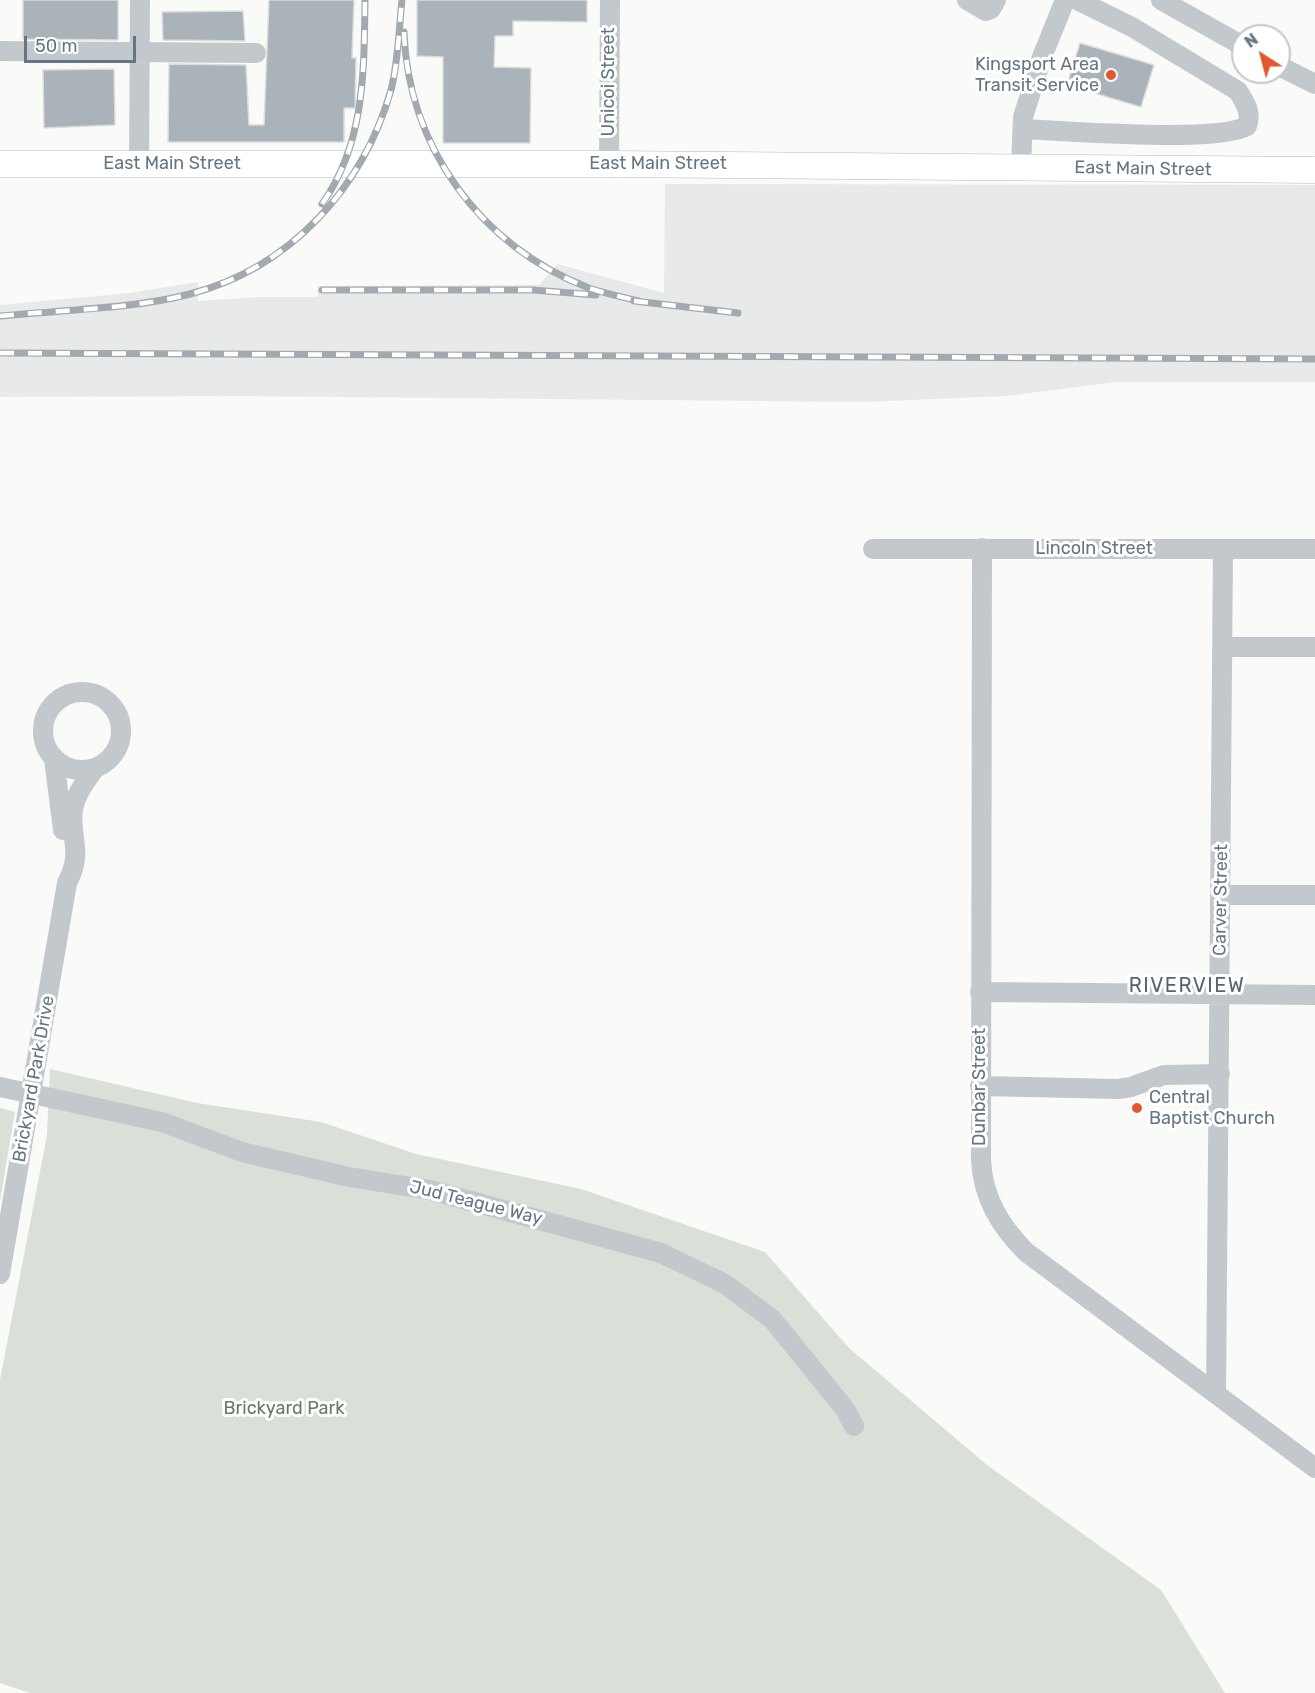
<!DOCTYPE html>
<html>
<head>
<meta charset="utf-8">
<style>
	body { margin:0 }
	#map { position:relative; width:1315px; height:1693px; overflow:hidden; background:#fafaf8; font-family:Rubik,sans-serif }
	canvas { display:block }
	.north { position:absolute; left:1231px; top:24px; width:60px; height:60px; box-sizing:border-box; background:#fff; border:2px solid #c1c8cd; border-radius:50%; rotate:324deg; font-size:16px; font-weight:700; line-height:24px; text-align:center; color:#657683 }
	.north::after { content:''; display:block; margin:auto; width:21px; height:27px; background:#e4572e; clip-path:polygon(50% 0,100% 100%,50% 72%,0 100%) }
	.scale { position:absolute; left:24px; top:36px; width:112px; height:27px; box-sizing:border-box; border:3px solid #657683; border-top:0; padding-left:8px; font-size:18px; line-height:21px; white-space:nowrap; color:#657683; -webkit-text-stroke:4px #fff; paint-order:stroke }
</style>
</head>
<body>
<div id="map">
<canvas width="1315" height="1693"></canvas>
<div class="north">N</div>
<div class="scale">50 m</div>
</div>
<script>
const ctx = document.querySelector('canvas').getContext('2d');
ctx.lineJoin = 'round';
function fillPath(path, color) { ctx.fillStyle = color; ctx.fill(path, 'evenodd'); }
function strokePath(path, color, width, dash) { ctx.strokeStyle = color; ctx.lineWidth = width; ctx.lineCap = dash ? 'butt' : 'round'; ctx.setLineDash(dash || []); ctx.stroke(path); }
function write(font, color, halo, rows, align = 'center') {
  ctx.font = font + ' Rubik,sans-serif'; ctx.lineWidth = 6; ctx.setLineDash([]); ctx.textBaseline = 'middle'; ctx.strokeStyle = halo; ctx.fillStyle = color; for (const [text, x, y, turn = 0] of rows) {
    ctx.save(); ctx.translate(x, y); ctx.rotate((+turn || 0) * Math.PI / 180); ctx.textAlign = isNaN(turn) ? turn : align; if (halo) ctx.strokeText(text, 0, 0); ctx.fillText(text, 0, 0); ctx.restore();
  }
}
fillPath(new Path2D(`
	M665,184L1315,185V382H1116L1006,396L864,402L234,396L0,397V305L129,293L198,282V301L259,297H318V286L539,285L558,264L664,293Z`), '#e8e9e9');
fillPath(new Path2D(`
	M50,1069L197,1103L321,1122L416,1154L581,1189L765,1252L849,1348L987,1465L1161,1590L1225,1693H30L0,1683V1380L47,1135Z
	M0,1108L15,1112L0,1201Z`), '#dadfd7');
const building = new Path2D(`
	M23,0H118V40L23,39Z
	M269,0H354L352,58H356L355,108H344V142H168L169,64L246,65L249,125H264Z
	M417,0H587V22L513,21V36H495L494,67L531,68L530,143H443V57L417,56Z
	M243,11L245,41L163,40L162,12Z
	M1080,43L1154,65L1141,107L1067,85Z
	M114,69L115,125L44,128L43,70Z`);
fillPath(building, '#aab3b9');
strokePath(building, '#dcdcda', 1.5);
const major = new Path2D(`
	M0,164H609L1315,170`);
strokePath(major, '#b5babe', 27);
strokePath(new Path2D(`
	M967,0L986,11L991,9L996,0
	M1161,0L1243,46
	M0,51L256,53
	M1279,66L1315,84
	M1023,129C1065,131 1218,143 1247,126C1252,112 1245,103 1238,91L1132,27L1077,0
	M139,164L140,0
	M609,164L610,0
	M1021,167L1023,117L1042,57L1065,0
	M982,548L981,1160C983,1198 1000,1226 1026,1252L1315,1468
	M873,549H1315
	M1224,647H1315
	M43 731a39 39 0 1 1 78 0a39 39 0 1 1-78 0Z
	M54,759L63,830
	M1221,895H1315
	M980,992L1315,995
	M980,1086L1118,1089L1131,1087L1164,1075L1220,1074
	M0,1087L162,1122L242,1152L349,1177L430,1190L661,1253L725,1284L772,1319L845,1409L854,1426
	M0,1274L67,883C84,851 69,839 73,809C76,793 86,781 95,768
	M1216,1394L1223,550`), '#c3c8cc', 20);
strokePath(major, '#fff', 26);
const rail = new Path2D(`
	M404,32C408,147 481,247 589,288C606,294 624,297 642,302
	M322,204C365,143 364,72 365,0
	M322,290H533L596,295
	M634,301L738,313
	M0,316C59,310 134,309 190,294C290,268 363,188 391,90C398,64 399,28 402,0
	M0,353L1315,359`);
strokePath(rail, '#a2aab0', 7);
strokePath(rail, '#fff', 4.5, [14]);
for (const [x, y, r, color] of [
	[1111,75,6,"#e4572e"],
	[1137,1108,6,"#e4572e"]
]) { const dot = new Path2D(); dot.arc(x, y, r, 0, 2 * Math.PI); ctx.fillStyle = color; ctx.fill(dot); strokePath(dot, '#fff', 2); }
write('18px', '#657683', '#fff', [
	["Kingsport Area",1099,65],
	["Transit Service",1099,86],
	["Central",1149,1098,"left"],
	["Baptist Church",1149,1119,"left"]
], 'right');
write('18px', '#657683', '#fff', [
	["Unicoi Street",609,82,-90],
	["East Main Street",172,164],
	["East Main Street",658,164],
	["East Main Street",1143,169,1],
	["Lincoln Street",1094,549],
	["Carver Street",1221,900,-89],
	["Brickyard Park Drive",34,1079,-80],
	["Dunbar Street",980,1087,-90],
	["Jud Teague Way",476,1203,14]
]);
write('18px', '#687a64', '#fff', [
	["Brickyard Park",284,1409]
]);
ctx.letterSpacing = '1.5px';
write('20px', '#57646e', '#fff', [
	["RIVERVIEW",1187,986]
]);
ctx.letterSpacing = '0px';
</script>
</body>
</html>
